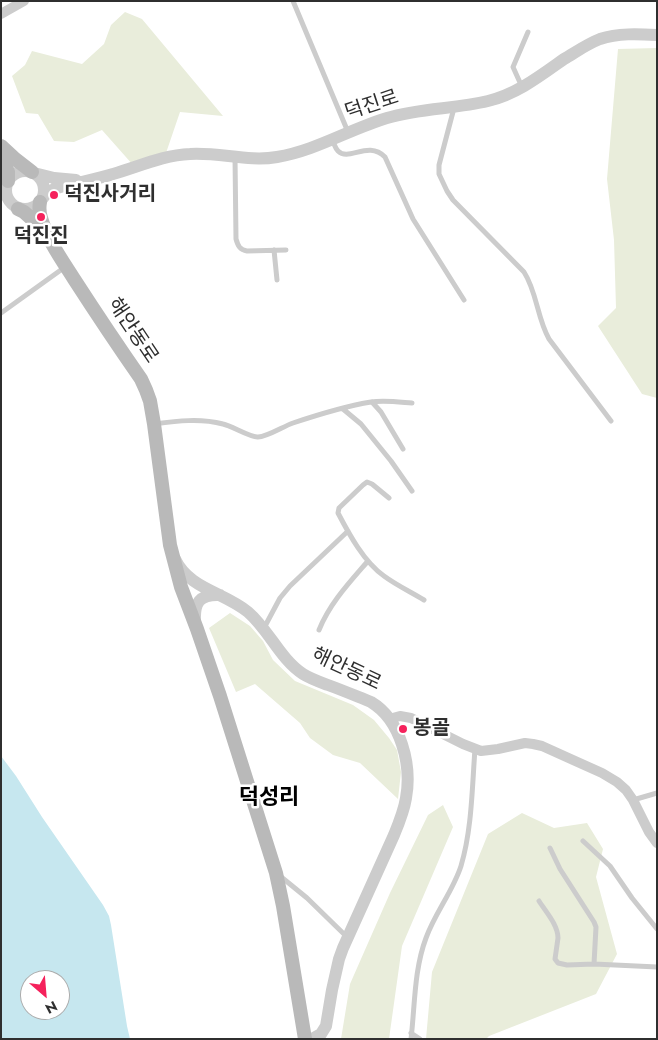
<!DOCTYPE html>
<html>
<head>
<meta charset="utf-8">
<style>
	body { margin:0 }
	#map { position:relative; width:658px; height:1040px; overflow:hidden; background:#fff; font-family:Jost,sans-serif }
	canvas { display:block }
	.frame { position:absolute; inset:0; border:2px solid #2f2f2f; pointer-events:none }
	.north { position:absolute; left:20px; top:970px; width:50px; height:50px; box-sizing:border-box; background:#fff; border:1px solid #acacac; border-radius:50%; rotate:153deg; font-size:14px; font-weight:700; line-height:20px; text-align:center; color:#2f2f2f }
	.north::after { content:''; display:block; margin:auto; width:18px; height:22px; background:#f5225c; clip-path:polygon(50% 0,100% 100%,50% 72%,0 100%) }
</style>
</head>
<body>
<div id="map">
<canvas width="658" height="1040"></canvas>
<div class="frame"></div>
<div class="north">N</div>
</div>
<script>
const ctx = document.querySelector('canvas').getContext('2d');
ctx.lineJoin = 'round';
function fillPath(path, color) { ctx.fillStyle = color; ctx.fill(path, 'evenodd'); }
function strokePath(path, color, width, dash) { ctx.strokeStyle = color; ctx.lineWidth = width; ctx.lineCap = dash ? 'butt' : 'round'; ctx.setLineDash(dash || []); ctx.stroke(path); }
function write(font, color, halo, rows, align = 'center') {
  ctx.font = font + ' Jost,"Noto Sans KR",sans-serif'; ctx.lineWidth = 5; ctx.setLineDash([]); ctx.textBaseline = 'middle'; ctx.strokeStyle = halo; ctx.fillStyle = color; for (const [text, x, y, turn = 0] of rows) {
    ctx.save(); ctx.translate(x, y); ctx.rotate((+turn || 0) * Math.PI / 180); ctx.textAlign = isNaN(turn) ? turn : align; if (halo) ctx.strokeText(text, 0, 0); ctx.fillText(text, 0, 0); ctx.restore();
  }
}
fillPath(new Path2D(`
	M125,12L142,19L223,116L180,112L166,153L133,165L102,130L74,142L54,141L38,114L26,113L12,76L25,65L32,51L82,64L104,44L111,25Z
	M657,48V398L642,394L598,326L616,308L614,240L607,179L618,49Z
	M230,613L250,626L263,641L273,660L295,681L353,705L374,720L389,738L397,750L401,772L398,799L360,763L333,755L310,738L300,723L255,684L236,692L209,628Z
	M443,805L453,827L402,946L389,1039H341L350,984L390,893L428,815Z
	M522,813L554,828L587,823L603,849L596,877L617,954L596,994L489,1036L486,1039H426L432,972L488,834Z`), '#e9eddb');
fillPath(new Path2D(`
	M1,756L16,776L42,817L103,905L109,916L111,925L127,1026L130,1039H1ZM30,980H60V1010H30Z`), '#c6e7ef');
strokePath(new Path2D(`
	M293,1L348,132
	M522,87L513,67L528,32
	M454,108L439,165V174L447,191L453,200L524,272C537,292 537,318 549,339L611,421
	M332,140C334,143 335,148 338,151C349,162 368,140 385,157L413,219L464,300
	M235,157L236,239C238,246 240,250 247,251L286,250
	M274,250L277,280
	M1,313L65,267
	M372,402L381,412L403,449
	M343,409L361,424L391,461L412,491
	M154,424C177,421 200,418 223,424C232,426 251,438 258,437C267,437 284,426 293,423C317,415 346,406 371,402C384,400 399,402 412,403
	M389,498L372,484L367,482L363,485L339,508L338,513C349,534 364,562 384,576C396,585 411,592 424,600
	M264,628L280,598L290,586L348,531
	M319,630C330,603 349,583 368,561
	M633,800L657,793
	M583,841L610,866L632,898L657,929
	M550,848L560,869L594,922L596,927L594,964
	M280,876L307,898L347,937
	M539,901C546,912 558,925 558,938C557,945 556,952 555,959L558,963L567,965L594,964L657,967
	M411,1033L420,1039
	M411,1039C415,1005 414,970 426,938C435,913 453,891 461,866C472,829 472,788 475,749`), '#ccc', 5);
strokePath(new Path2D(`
	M1,14L24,1
	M389,719L400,716L411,718L463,744L481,751L498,749L525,743L533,744L542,746L573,760L602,773L617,782L626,790L633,800L649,832L657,843`), '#ccc', 10);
strokePath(new Path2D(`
	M6 190a19 19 0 1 1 38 0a19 19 0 1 1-38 0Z
	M34,173L54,178L76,180
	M40,202L46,194L54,189C73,183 94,180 113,174C138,167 163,155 190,154C219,152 248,162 277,157C315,151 350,129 387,118C420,108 455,109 488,101C517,94 540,76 564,59C576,52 587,44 600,39C618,33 638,34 657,35
	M175,559C189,589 224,592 248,612C269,630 280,659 303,674C311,679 320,682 328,685C342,690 356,696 371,702C401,720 412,765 406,798C404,811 399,823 394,835L343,948L339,959L332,990L326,1026L321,1034L312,1039
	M195,622C194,603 199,594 220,595`), '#ccc', 12);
strokePath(new Path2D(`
	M1,146L14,158L32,172
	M1,155L8,172V181
	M40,202C39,208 39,212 41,218C47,239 62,260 74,279C96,313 118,346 141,379L146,390L150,401L154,424L170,545L181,587L197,629L220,696L276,873L283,906L305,1039
	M18,209L24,212L44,230`), '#b9b9b9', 14);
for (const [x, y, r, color] of [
	[54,195,5,"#f5225c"],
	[41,217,5,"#f5225c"],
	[403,729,5,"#f5225c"]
]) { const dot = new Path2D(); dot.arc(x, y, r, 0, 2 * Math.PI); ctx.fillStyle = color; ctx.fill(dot); strokePath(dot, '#fff', 2); }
write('20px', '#2f2f2f', '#fff', [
	["덕진로",372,106,-18],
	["해안동로",132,331,56],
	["해안동로",346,670,25]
]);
write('bold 20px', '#2f2f2f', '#fff', [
	["덕진사거리",64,195],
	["덕진진",41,237,"center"],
	["봉골",413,729]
], 'left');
write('bold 22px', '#000', '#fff', [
	["덕성리",269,799]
]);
</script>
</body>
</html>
